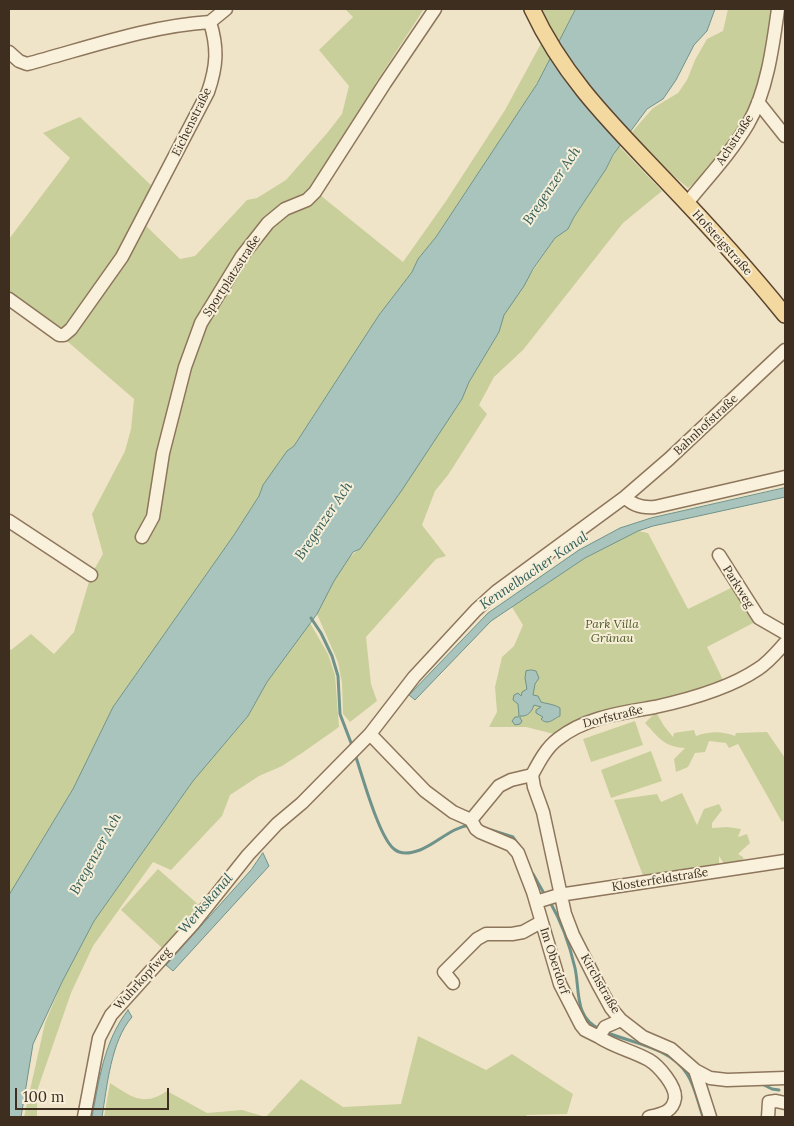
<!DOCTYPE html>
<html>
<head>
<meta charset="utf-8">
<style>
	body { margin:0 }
	#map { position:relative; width:794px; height:1126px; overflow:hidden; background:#f0e4c8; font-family:Lora,serif }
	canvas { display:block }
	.frame { position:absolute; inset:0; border:10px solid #3d2e20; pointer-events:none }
	.scale { position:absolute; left:15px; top:1088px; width:154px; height:22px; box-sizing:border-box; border:2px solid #3d2e20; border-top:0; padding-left:6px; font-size:15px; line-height:18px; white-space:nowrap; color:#3d2e20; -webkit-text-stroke:4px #f7eed8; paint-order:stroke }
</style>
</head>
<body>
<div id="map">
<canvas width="794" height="1126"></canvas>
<div class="frame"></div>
<div class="scale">100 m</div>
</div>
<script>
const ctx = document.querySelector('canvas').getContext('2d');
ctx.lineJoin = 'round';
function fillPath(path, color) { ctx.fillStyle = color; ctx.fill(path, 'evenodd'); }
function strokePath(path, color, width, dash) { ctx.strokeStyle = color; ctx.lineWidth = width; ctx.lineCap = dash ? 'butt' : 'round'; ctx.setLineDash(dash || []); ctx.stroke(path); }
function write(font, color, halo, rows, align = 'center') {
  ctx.font = font + ' Lora,serif'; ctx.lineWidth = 4; ctx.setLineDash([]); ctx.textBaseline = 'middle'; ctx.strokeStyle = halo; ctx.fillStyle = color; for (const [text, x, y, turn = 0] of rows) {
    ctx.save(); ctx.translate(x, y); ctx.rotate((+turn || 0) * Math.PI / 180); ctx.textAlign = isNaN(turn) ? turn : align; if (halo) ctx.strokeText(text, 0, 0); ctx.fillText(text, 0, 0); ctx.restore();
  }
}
fillPath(new Path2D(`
	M345,9H424L375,84L381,87L315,191L403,262L446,201L505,110L544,38L534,9H576L537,84L436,237L418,259L412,272L379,315L294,446L287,451L263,485L259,496L234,535L113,707L73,789L9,895V648L11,650L31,634L54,654L74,632L91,575L103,554L92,514L125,451L131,429L134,399L60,335L9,298V239L70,158L43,133L80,117L155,189L139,219L180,259L195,256L247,200L257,198L286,180L328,132L342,114L349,86L319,50L353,17Z
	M728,9H773L758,91L751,111L707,172L688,188L669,172L632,132L653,108L678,93L687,80L695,60L707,39L723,31Z
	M619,146L662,191L623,223L523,350L494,377L479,405L487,414L448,475L435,491L422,525L446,556L436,559L366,637L371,684L377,701L350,722L343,714L342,683L338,662L317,614C325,598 344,556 360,549L462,399L469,382L499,332L503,315L555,238L568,229L574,217L606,169Z
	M638,531L648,533L688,609L735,586L757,621L707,647L724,682L704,690L579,719L554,734L526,727H489L497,712L495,687L502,657L514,646L523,625L512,607L585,558Z
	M310,623L328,654L335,675L339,727L302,753L282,766L259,776L230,795L222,816L171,870L153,862L93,946L71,993L37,1091V1117H24L45,1023L62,982L94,921L193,781L248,716L267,682Z
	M656,712L664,726L673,737L674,733L694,730L696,736C710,731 722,731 735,736L736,733L767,732L785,758V820L782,822L738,744L729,748L726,743L709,741L705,752L695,753L688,767L676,772L674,759L685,748C664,747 659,738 645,723Z
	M635,721L643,745L591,762L583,739Z
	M651,751L662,781L611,798L601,770Z
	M682,793L697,825L704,809L719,804L722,810L712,823V828L727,827L741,829L738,837L747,834L750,843L738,854L743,857L744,864L724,866L723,862L719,856V865L644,878L614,800L657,794L661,802Z
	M158,869L200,906L162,948L121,910Z
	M418,1036L486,1070L512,1054L573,1094L567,1114L527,1115L525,1117H104L110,1083C132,1097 143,1107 167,1091L207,1113L242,1110L266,1117L301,1079L343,1107L401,1104Z`), '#c9cf9b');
const water = new Path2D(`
	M576,9H715L707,31L694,45L676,80L663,99L647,109L613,155L606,169L574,217L568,229L555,238L533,269L524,286L504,315L499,332L469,382L462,399L402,490L360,549L353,552L334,581L317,614L267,682L248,716L193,781L94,921L62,982L33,1044L21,1117H9V895L73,789L113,707L234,535L259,496L263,485L287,451L294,446L379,315L412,272L418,259L436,237L537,84Z
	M785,488V497L653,526L638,531L585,558L491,621L415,700L409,695L488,613L579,550L620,528L651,518Z
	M532,670L536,671L539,678L535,684L533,695L538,696L541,702C547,704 554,704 560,708V716C553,719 548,726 541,719L543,717L536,713V710L541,707L534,705C532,711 528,717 520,716V718L522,721L520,724L515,725L512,721L515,717H518L519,715L518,704L513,700L514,695L518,693L521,696L522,692L527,689L525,678L526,671Z
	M263,853L269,866L173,971L166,965L251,870Z
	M128,1010L132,1017C111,1041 107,1086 102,1117H92C99,1080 104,1041 128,1010Z`);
fillPath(water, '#a9c4bc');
strokePath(water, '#6f938a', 1);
strokePath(new Path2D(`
	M311,618L321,633L332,656L338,676L340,714L353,748
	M355,754C362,775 379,837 394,849C401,855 412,853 420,850C438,843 451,827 471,825
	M491,830L513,837L522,850
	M533,874L546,897
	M550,902C561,921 570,946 575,968C580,990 574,1018 600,1029
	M605,1032C632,1043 670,1047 687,1074C695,1086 698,1103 703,1117
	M762,1084L772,1089L779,1090`), '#6f938a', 3);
const minor = new Path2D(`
	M210,22L226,9
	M9,52L19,61L27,64C87,48 148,26 210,22
	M758,102L785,136
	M687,203C708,177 731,153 748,124C767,92 773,45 778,9
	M9,299L59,335H64L71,329L122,257L208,92C217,66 218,48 210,22
	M625,497C633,506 644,508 655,507L785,477
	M9,521L91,575
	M142,537L153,517L163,453L185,367L201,323L242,256L268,223L285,209L307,200L315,192L385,83L435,9
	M719,555L759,618L785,633
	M785,643C777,652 768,663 758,669C730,688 687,700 655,707C621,713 586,717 558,739C546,748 539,762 532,775L534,787L543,812L565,914L573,935L599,986L611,1008L621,1020L643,1037L671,1049L695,1070L710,1078L727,1080L785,1078
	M370,734L425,791L453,812L471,820L476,829L480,832L511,845L518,853L533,892L560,984L581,1025L585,1030L599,1037L605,1027L621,1020
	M471,820L499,786L511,780L532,775
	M536,902L559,895L785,861
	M453,983L444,972L477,939L486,934H512L523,932L541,922
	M599,1037C614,1047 633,1051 649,1060C659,1066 676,1086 675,1098C673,1112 662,1114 649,1117
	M695,1070L710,1117
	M84,1117L99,1038L111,1015L193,924L248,855L277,824L302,803L370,734L414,677L476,610L497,591L625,497L669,459L785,350
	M768,1117L769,1102L776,1101L785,1103`);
const major = new Path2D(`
	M532,9C564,78 613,125 664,179C706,223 747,268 785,315`);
strokePath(minor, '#8d765c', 15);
strokePath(major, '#5b4430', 18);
strokePath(minor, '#faf1dc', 12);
strokePath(major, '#f3d9a0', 15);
write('12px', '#3d2e20', '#f7eed8', [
	["Eichenstraße",192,122,-64],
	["Achstraße",735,140,-57],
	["Hofsteigstraße",722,243,48],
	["Sportplatzstraße",232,276,-57],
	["Bahnhofstraße",706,425,-43],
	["Parkweg",738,587,58],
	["Dorfstraße",613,717,-14],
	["Klosterfeldstraße",660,880,-9],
	["Im Oberdorf",554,961,72],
	["Wuhrkopfweg",143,979,-48],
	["Kirchstraße",600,984,60]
]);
write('italic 12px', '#4d5a26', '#f7eed8', [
	["Park Villa",612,625],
	["Grünau",612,639]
]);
write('italic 14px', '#2f5d5a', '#f7eed8', [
	["Bregenzer Ach",552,186,-56],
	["Bregenzer Ach",324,521,-56],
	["Kennelbacher Kanal",534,571,-34],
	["Bregenzer Ach",96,854,-61],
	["Werkskanal",206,904,-49]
]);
</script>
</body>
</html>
